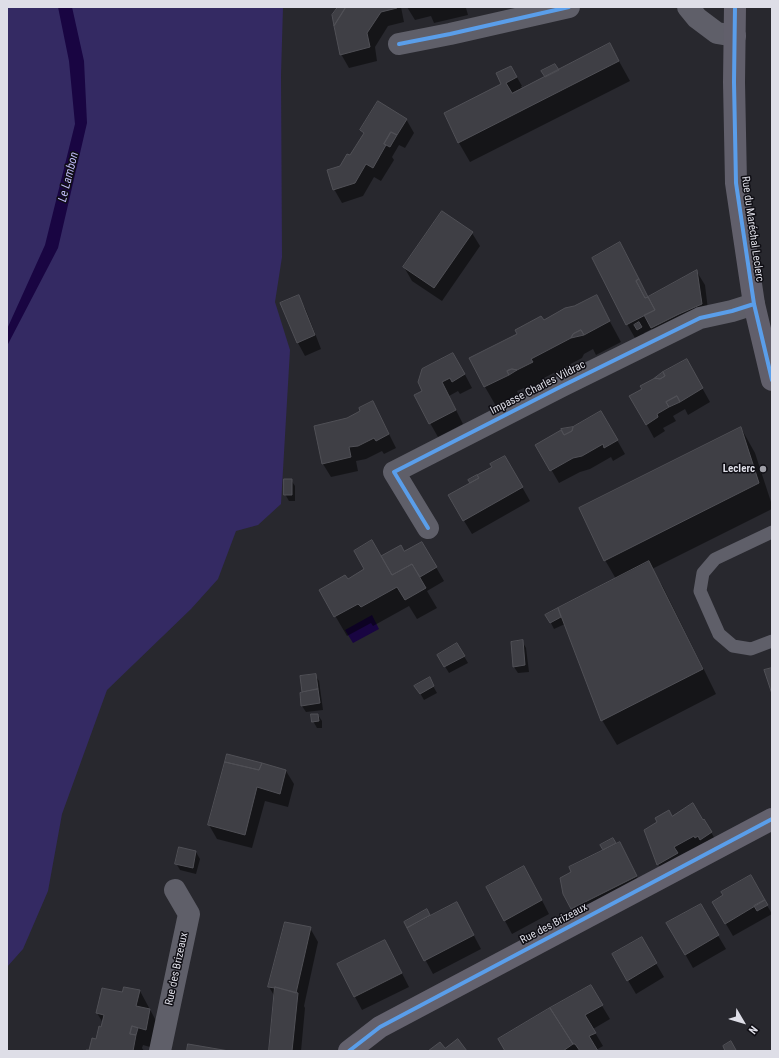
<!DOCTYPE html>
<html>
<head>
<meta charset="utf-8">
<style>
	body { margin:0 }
	#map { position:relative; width:779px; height:1058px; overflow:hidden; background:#28282e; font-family:"Roboto Condensed",sans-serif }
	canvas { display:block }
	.frame { position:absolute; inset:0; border:8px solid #dedee7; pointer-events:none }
	.north { position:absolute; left:723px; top:1002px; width:40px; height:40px; -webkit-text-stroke:3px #0f0e14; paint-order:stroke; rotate:128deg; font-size:11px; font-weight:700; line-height:16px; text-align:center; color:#dedee7 }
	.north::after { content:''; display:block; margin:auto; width:14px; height:18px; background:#dedee7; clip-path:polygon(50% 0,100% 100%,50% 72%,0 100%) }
</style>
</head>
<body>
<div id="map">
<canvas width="779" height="1058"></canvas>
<div class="frame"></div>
<div class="north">N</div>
</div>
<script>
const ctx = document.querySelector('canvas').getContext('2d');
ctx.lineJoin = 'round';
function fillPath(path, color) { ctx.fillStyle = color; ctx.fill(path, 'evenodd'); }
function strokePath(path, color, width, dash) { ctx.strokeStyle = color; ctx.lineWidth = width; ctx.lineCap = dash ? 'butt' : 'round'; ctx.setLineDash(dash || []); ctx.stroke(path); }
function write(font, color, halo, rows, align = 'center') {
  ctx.font = font + ' "Roboto Condensed",sans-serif'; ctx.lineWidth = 3; ctx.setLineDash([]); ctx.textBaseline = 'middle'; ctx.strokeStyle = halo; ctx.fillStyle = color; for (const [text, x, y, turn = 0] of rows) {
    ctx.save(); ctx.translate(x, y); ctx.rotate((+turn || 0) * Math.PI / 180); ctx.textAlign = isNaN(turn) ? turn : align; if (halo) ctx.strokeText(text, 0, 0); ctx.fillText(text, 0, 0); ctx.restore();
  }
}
fillPath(new Path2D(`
	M7,7H283L281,75L282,257L275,302L290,350L281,504L258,525L236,531L218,579L191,609L107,690L62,814L48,891L23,949L7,967Z`), '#342a63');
fillPath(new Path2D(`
	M58,7H72L84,61L87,123L58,248L7,346V329L45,245L75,124L69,61Z
	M372,615L379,629L353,643L345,630Z`), '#190542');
fillPath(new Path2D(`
	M339,7H401L404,22L388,26L375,47L377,61L349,68L341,54Z
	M407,7H470L466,8L468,15L434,23L431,16L415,20Z
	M610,45L630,81L470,162L459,143L445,114L502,85L511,67L522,86H521L522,89Z
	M406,119L414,133L405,148L399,145L392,157L394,160L381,181L374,177L363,196L342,203L334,189L341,167L350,156L364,134L362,130Z
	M472,233L480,246L442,301L412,281L404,267Z
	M620,243L648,298L697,272L705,285L709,318L659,341L652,329L644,333L645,334L635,338L627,324Z
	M596,296L621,342L596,355L593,349L584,354L582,358L542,379L543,382L529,390L524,388L517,391L519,395L496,406L485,387L471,358L543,321L575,307Z
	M299,297L306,310L321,349L305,356L298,343Z
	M687,361L710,402L688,415L685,409L673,416L676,421L663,428L665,431L654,438L631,396L643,390Z
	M461,367L472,388L460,394L458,391L449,396L463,424L438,437L430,423L424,391Z
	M601,412L625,454L613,461L611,457L590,469L580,472L559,483L537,445L564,437L574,428Z
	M380,416L396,448L384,454L382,451L366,459L356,461L358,471L331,477L323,464L315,427Z
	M741,428L755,453L772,505V509L652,569L663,587L716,694L617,745L602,720L565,624L554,629L547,615L560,613L616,579L605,560Z
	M505,457L530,501L472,534L449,496L471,483L493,467Z
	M291,480L295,486V501H289L285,494Z
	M422,543L444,581L427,591L437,608L417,619L409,606L373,626L371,623L347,636L320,590L348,580L404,553Z
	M522,641L526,648L529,672L518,673L514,667Z
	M457,644L468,663L449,673L438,655Z
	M315,675L319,681L323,710L306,712L302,706L303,693L301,677Z
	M429,679L437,693L424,700L416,686Z
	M318,715L322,721V728H317L313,721Z
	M226,762L286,771L294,784L288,807L265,801L252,848L217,839L209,825Z
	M671,817L703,821L704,820L719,846L666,877L658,864Z
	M613,839L616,845L619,843L644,890L580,922L564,893L604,851L601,845Z
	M196,852L200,859L196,874L180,870L176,863Z
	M750,876L772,914L733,936L713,902Z
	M532,881L549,914L512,934L487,887Z
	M700,905L726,949L693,968L668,924Z
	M427,910L430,917H464L481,949L433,974L405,922Z
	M285,923L310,928L318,942L304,1006L305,1008L301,1051H270L275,997L269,987Z
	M641,938L664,977L636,994L613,955Z
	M392,954L409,987L362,1010L338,965Z
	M590,986L610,1019L593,1029L603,1046L596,1050V1051H506Z
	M140,991L161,1030L157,1049L143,1045L142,1048L144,1051H86H90L102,1028L103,1023L97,1013L123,994Z`), '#0007');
const building = new Path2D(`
	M338,7H346L334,26L332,15Z
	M346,7H397V8L381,12L367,33L370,47L340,55L334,26Z
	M610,43L619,61L458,143L444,113L501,84L496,73L511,66L517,77L506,83L512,93Z
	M555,64L559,70L545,77L541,71Z
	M378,101L407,119L397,135L391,132L384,144L386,145L373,168L366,164L355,183L333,190L327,170L340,166L347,154L350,155L364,133L360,130Z
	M391,132L397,135L390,147L384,144Z
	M442,211L473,232L434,288L403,267Z
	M620,242L639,279L636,281L645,298L648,297L655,310L626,325L592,258Z
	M697,270L702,304L679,314L651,328L644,315L655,310L648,297Z
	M639,279L648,297L645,298L636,281Z
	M299,295L315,335L297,343L280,303Z
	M597,295L610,321L584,335L581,330L573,334L571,338L531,359L533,362L517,370L512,369L507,371L509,375L484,387L469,358L517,334L515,330L541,316L544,320L565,308L574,306Z
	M639,322L642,327L637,330L634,325Z
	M581,330L584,335L571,338L573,334Z
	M453,353L465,374L452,382L450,378L442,382L456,410L429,424L414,395L422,391L418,382L422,369Z
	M687,359L703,388L680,402L677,396L666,402L669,407L657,414L658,417L646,425L629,396L642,389L640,386L655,378L660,379L665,376L663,372Z
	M512,369L517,370L509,375L507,371Z
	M663,372L665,376L660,379L655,378Z
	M677,396L680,402L669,407L666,402Z
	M373,401L389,434L376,441L374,438L358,446L349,447L351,457L322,464L314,426L347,418L360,411L359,408Z
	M601,411L618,440L604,448L603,444L582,456L573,458L550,471L535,445L561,430L564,435L572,431L573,427Z
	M573,427L572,431L564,435L561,429Z
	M741,427L759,483L604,561L579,508Z
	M505,456L523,487L463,521L448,495L479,478L477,475L492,467L490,464Z
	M477,475L479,478L470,483L468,480Z
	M284,479H292V495H284Z
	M372,540L392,575L412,564L426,588L405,600L397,587L361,607L358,604L334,617L319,590L345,575L348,579L364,569L354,551Z
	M422,542L437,567L420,577L412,564L392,575L381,556L401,545L404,551Z
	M649,561L703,669L601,721L558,608Z
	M558,608L561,617L550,623L545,615Z
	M523,640L525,665L513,667L511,642Z
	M457,643L465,656L444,667L437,655Z
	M772,668V694L764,670Z
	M316,674L318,689L302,692L300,676Z
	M430,677L434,686L420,694L414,686Z
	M318,689L320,703L301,706L300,693Z
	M311,714H318L319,721L312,722Z
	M227,754L262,763L259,770L225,762Z
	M225,762L259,770L262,763L286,770L280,794L257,787L245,835L208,825Z
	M693,803L703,820L704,819L712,832L700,840L698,836L695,838L694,836L674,847L678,853L657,865L644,830L657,822L655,818L669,810L672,816Z
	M613,838L616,843L603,850L600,845Z
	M620,842L637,876L571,909L563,894L560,878L571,872L569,867Z
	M179,847L196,851L193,868L175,864Z
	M524,866L542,900L504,921L486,887Z
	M751,875L765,900L725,924L712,902L723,895L721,892Z
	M765,900L768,905L757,911L754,906Z
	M457,902L474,935L424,961L407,928Z
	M701,904L719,935L685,955L666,923Z
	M427,909L430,915L407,928L404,922Z
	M285,922L311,927L296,993L275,987V988L268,987Z
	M642,937L657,963L627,981L612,954Z
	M385,940L402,973L354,997L337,964Z
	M591,985L603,1005L585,1015L596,1033L589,1036L598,1051H580L575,1044H573L550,1008Z
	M124,987L140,990L136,1006L150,1009L146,1030L132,1026L130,1034L136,1035L133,1051H85L86,1050H89L92,1038L96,1039L99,1026L101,1027L104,1015L96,1013L102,988L122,992Z
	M275,987L298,993L292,1051H269Z
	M550,1008L573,1044L563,1051H505L498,1039Z
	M132,1026L138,1028L136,1035L130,1034Z
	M458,1039L467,1051H428L440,1042L445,1048Z
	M731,1041L736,1050L734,1051H725L723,1046Z
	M188,1044L229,1051H187Z`);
fillPath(building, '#3f3f45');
strokePath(building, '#505056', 1);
strokePath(new Path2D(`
	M772,532L715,559L703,573L700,591L719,634L733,646L751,649L772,641`), '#5f5f69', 13);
strokePath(new Path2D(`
	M688,7L697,18L717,33L735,36
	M399,44L450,34L569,7
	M428,528L394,472L562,386L700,318L732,311L754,304
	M160,1051L189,914L175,890`), '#5f5f69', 22);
strokePath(new Path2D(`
	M349,1051L380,1027L772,819`), '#63616d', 22);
strokePath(new Path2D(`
	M735,7L734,82L736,183L754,304L772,380`), '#615f6b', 22);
strokePath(new Path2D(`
	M735,7L734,82L736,183L754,304L772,380
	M399,44L450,34L569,7
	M428,528L394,472L562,386L700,318L732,311L754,304
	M349,1051L380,1027L772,819`), '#5a9eea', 4);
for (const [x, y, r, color] of [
	[763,469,4,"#9e9ea6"]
]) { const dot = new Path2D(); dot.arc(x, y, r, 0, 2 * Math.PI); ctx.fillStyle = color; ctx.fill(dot); strokePath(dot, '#0f0e14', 1.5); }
write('11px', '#dedee7', '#0f0e14', [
	["Rue du Maréchal Leclerc",752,229,82],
	["Impasse Charles Vildrac",538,388,-27],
	["Rue des Brizeaux",554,924,-28],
	["Rue des Brizeaux",177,969,-78]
]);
write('bold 11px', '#dedee7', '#0f0e14', [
	["Leclerc",755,469]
], 'right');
write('italic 12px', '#beb9f6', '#0f0e14', [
	["Le Lambon",69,177,-76]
]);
</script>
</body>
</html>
